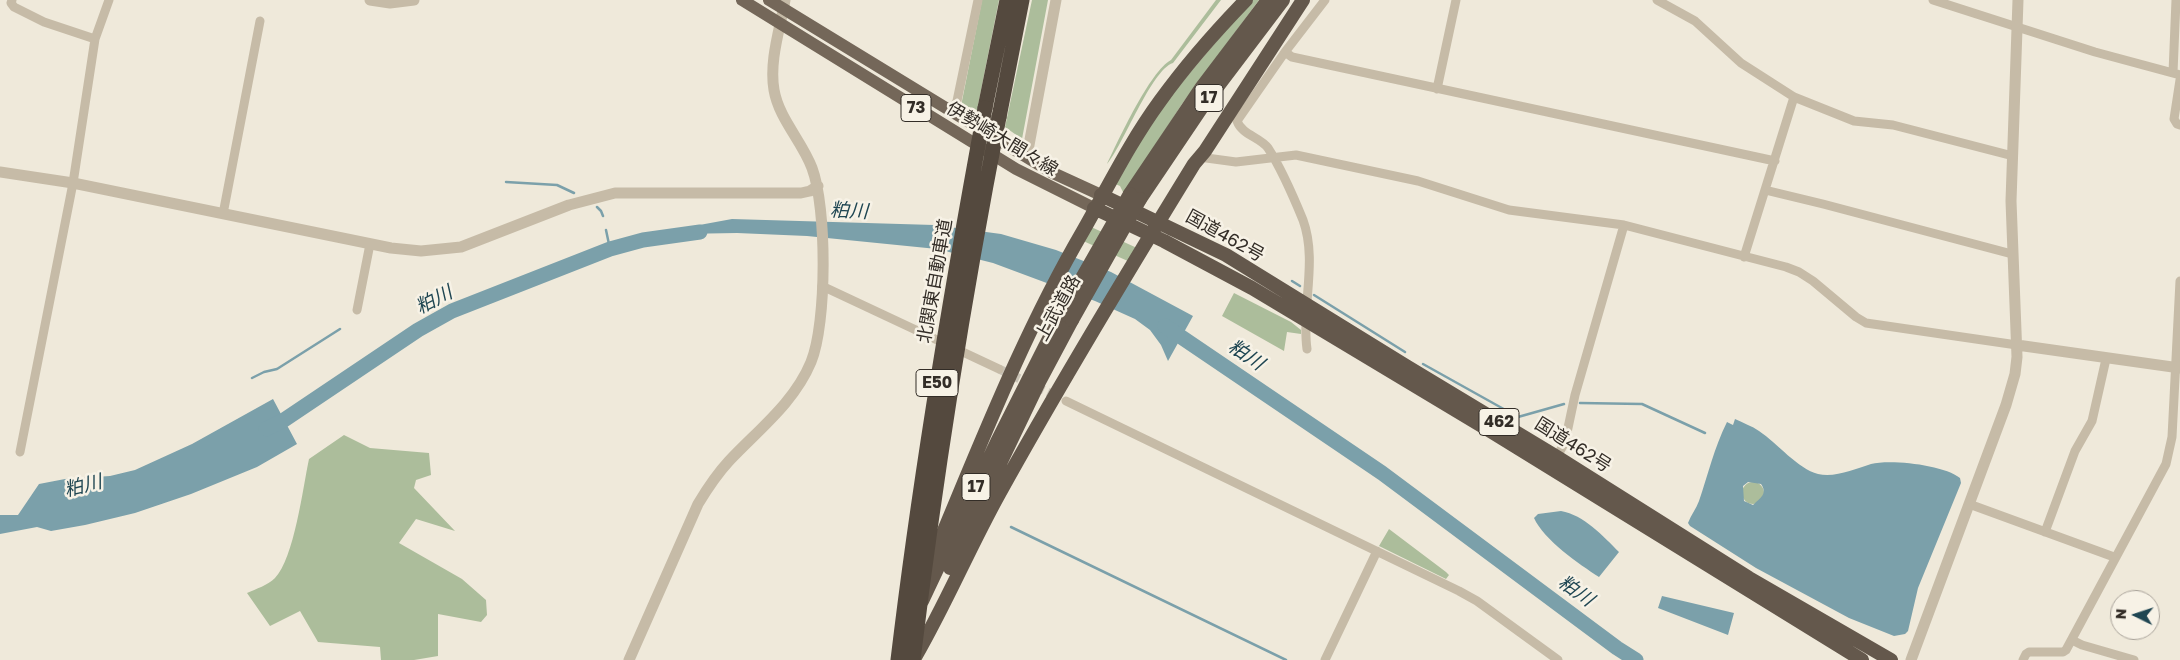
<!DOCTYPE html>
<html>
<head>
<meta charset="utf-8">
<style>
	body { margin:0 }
	#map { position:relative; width:2180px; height:660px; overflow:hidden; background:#efe9da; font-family:"Golos Text",sans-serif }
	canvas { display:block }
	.north { position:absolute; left:2110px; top:590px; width:50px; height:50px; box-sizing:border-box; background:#f7f2e6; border:1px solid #a9a39a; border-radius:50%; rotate:274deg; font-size:14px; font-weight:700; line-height:20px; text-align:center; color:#332d27 }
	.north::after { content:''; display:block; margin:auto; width:18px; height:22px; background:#1f4652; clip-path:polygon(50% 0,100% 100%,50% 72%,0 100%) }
</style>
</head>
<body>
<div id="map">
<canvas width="2180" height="660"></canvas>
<div class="north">N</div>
</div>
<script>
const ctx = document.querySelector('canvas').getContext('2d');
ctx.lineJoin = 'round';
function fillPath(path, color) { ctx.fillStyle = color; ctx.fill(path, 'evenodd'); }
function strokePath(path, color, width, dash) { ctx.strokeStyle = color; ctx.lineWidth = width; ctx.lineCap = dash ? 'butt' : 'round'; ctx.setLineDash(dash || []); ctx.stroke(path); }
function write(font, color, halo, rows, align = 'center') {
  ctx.font = font + ' "Golos Text","Noto Sans JP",sans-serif'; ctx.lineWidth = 5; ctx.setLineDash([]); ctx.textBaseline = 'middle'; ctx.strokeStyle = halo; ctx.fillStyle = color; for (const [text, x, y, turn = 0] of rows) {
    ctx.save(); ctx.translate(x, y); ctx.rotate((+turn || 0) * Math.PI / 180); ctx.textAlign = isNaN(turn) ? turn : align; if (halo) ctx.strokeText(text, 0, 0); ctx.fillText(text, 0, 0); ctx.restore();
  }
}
fillPath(new Path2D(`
	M982,0H999L977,110L962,105V101Z
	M1032,0H1048L1022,139L1005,127Z
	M1216,0H1221L1173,63C1151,70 1123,146 1107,164C1118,141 1150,71 1171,60Z
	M1251,0H1259L1182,104L1124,193L1123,192L1120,186L1113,183L1148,123Z
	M1089,226L1137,248L1130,262L1081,240Z
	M1234,293L1291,322L1301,330V334L1287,332L1284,351L1222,316Z
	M344,435L370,448L429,453L431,475L416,480L414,488L455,531L416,519L399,543L462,579L486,600L487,615L481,622L438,614V656L414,660H381L380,647L318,642L300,611L270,626L247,593C256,589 268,585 275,578C294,559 303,487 309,459Z
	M1742 493a11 11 0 1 1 22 0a11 11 0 1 1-22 0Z
	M1389,529L1446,572L1449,575L1446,579L1379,546Z`), '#acbd9b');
fillPath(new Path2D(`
	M732,219L934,225L1001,234L1056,250L1111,272L1193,316L1168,361L1161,345L1150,330L1135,319L1095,301L993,263L937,249L807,236L737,233L680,234L694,226Z
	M273,399L297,444L257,467L191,494L135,513L85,525L51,531L37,527L0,534V515H18L39,484L65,479L110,476L135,470L192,444Z
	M1735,419C1743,423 1752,426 1759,431C1777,443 1798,469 1818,474C1835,478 1855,469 1871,464C1891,459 1944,465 1960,478L1961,483L1918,588L1908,631L1905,634L1894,636L1849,618L1756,568L1690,526L1688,523C1691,515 1696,509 1699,501C1708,475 1714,448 1727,422L1733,425ZM1748,482L1761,484C1768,494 1760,498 1753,505L1744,501L1743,486Z
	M1561,511C1584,515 1603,536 1619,552L1599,577C1579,564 1544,540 1534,518L1538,514Z
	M1662,596L1734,613L1728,635L1658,608Z`), '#7ba0aa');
strokePath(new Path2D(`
	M506,182L557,185L574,193
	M597,207L601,211L603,216
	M606,230L610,249
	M1292,281L1300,286
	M1314,295L1405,352
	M1423,364L1518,417L1564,404
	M252,378L264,372L277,369L340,329
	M1580,403L1642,404L1705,433
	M1011,527L1286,660`), '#7ba0aa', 2.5);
strokePath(new Path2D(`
	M1165,326L1382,473L1617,648L1636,660
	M266,429L284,420L418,330L452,311L610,249L643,240L700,232`), '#7ba0aa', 15);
strokePath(new Path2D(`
	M999,369L1058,397`), '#c9c3b6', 9, [9, 4.5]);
strokePath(new Path2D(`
	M12,0L11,3L14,7L44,22L95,39
	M1657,0L1695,21L1741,63L1794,97L1854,121L1893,125L2013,156
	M1933,0L2095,52L2180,75
	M1285,52L1292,57L1775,161
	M2173,73L2176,0
	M2180,80L2174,119L2177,124L2180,125
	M1437,89L1456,0
	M950,113L957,101L978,0
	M1199,157L1236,162L1296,155L1418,181L1509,210L1624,225L1786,267L1799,272L1813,281L1856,317L1866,323L2017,345
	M1765,190L1823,204L2012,254
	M223,214L260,21
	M1744,257L1794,97
	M822,286L999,369
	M357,310L370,244
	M1307,349C1301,307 1318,261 1303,220C1294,198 1281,168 1268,148C1260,137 1242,135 1237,121L1285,52L1325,0
	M1066,401L1459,591L1477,601L1558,660
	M20,452L73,183L95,39L109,0
	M1554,462L1565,442L1575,395L1624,225
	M1969,504L2114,557
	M2045,532L2075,451L2092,421L2106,359
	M2072,640L2082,645L2134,660
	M1325,660L1377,551
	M2023,660L2026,654L2029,652H2063L2066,650L2166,464L2172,437L2180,281`), '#c6bba7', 9);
strokePath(new Path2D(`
	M370,0L390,3L414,0
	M1023,155L1029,145L1056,0
	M0,172L73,183L391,248L421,251L461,247L569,205L615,193H801L810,191L818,186
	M2017,345L2180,368
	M629,660L698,504C707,489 717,474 729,461C758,430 794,403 811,362C827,323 827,208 812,168C802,141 779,119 774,90C769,61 780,29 785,0
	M1911,660L2006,405L2015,374L2017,357L2011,201L2018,0`), '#c6bba7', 11);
strokePath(new Path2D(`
	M742,0L1016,169L1094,208
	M769,0L1023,155L1053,173L1101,195`), '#746759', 12);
strokePath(new Path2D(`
	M1130,194L1202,87L1268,0
	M1101,195L1226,255L1406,366L1557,457L1749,578L1891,660
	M1140,199L1202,107L1283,0
	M1094,208L1164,241L1252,288L1492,432L1862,660
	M950,568L1039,382L1072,320
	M927,571C976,456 1020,339 1083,231C1108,187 1130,142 1160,101C1186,65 1215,32 1246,0
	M922,601L997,442L1061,315
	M914,659C945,606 969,548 999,494C1061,382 1127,273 1194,164L1205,151L1303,0`), '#64584c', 14);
strokePath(new Path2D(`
	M985,108L1007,0
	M999,117L1022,0`), '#54493e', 15);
strokePath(new Path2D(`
	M1061,315L1130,194
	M1072,320L1140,199`), '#64584c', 14);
strokePath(new Path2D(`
	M898,660C920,475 951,291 985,108
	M913,660C935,478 964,297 999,117`), '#54493e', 15);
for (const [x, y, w] of [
	[1209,98,28],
	[916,108,30],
	[937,383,42],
	[1499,422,40],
	[976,487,28]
]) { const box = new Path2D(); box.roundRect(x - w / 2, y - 13.5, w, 27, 4); ctx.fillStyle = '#f7f2e6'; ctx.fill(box); strokePath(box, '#332d27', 1); }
write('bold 16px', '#332d27', null, [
	["17",1209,98],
	["73",916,108],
	["E50",937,383],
	["462",1499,422],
	["17",976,487]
]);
write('18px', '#332d27', '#f7f2e6', [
	["伊勢崎大間々線",1002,139,31],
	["国道462号",1225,236,29],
	["北関東自動車道",935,281,-80],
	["上武道路",1058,308,-61],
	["国道462号",1573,445,32]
]);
write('italic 19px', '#1f4652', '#f7f2e6', [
	["粕川",849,211,3],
	["粕川",434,300,-27],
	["粕川",1246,355,34],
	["粕川",83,486,-14],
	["粕川",1576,591,36]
]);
</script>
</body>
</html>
